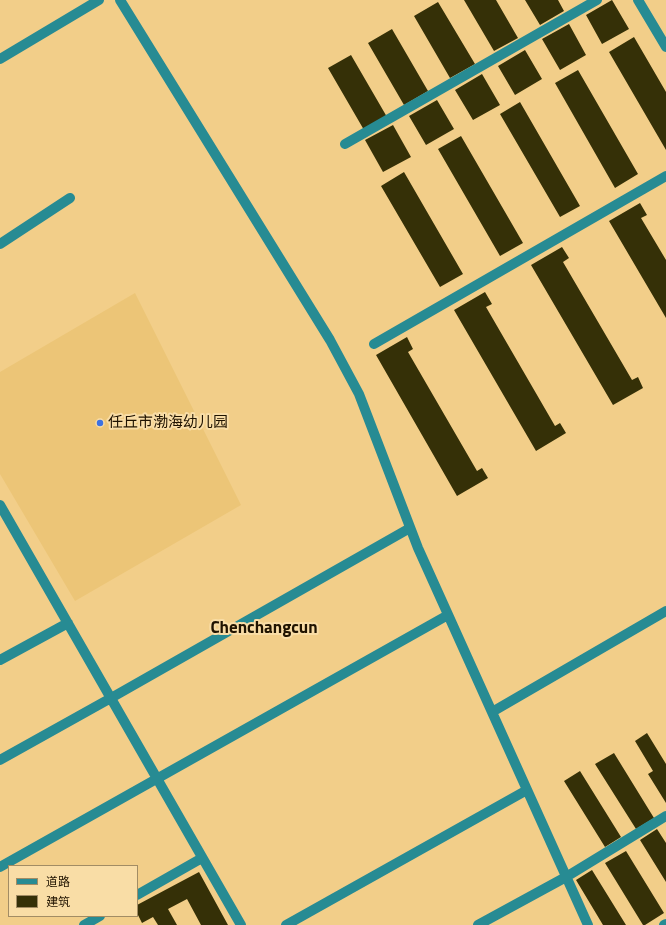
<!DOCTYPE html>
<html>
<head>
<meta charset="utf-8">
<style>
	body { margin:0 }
	#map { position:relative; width:666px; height:925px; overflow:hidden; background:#f2ce89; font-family:"Titillium Web","Noto Sans SC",sans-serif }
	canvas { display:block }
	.legend { position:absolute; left:8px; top:865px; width:130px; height:52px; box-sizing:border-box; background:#f9dda6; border:1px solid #a28c64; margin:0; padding:5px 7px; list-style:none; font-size:12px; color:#201300 }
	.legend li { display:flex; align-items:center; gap:8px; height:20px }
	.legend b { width:20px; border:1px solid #a28c64 }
</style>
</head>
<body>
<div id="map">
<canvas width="666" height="925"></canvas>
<ul class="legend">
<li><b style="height:5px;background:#278b93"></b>道路</li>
<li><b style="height:11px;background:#353007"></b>建筑</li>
</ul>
</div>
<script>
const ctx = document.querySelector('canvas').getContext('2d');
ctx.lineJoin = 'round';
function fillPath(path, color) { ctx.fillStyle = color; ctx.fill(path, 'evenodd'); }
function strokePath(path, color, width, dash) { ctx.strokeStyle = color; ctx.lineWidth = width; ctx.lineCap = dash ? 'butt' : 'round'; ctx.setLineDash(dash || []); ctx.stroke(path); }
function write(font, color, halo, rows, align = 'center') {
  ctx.font = font + ' "Titillium Web","Noto Sans SC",sans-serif'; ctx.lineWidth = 4; ctx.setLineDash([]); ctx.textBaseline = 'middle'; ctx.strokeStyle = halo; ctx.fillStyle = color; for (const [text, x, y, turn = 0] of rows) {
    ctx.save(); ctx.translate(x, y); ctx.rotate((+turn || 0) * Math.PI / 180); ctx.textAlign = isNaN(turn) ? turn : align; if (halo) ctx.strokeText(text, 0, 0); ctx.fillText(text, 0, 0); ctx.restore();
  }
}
fillPath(new Path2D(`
	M135,293L241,505L75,601L0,474V372Z`), '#ecc577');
fillPath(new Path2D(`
	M464,0H496L518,38L494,51Z
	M525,0H558L564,11L540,25Z
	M612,0L629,29L602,44L586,15Z
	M438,2L475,64L450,78L414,16Z
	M569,24L586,55L560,70L542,39Z
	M392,29L428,91L404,105L368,43Z
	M634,37L666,92V150L609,52Z
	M525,50L542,79L515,95L498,66Z
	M351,55L387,117L364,130L328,68Z
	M578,70L638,174L615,188L555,83Z
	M482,74L500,105L473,120L455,90Z
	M437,100L454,129L426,145L409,116Z
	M520,102L580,206L560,217L500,114Z
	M393,125L411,157L383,172L365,140Z
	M461,136L523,243L500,256L438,149Z
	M404,172L463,274L440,287L381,186Z
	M640,203L647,215L641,218L666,260V318L609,221Z
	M562,247L569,258L563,262L632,380L638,377L643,388L613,405L531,265Z
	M485,292L492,304L486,307L555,426L560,423L566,433L536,451L454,310Z
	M407,337L413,349L408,352L477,471L482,468L488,478L457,496L376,355Z
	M647,733L666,764V803L648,774L653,771L635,741Z
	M614,753L654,818L636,829L595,764Z
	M580,771L621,837L605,847L564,781Z
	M657,829L666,843V882L640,840Z
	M626,851L664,913L645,925H643L605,863Z
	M592,870L626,925H603L576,880Z
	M199,872L228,925H201L187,899L168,909L177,925H158L153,917L142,923L137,913V905Z`), '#353007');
strokePath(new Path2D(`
	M120,0L330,340L359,394L418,548L588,925
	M638,0L666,47
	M0,59L99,0
	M345,144L597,0
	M0,244L70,198
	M374,344L666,176
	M0,505L241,925
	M0,660L68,623
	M492,712L666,611
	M0,760L111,698L410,528
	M0,867L448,615
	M137,895L202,858
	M84,925L100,916
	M286,925L527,790
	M478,925L566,877L666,816
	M664,925L666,924`), '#278b93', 10);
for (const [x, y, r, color] of [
	[100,423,4,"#3c71e1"]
]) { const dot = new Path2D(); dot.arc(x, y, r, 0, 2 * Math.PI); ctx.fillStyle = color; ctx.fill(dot); strokePath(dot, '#f9dda6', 1.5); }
write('15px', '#201300', '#f9dda6', [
	["任丘市渤海幼儿园",108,423]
], 'left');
write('bold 17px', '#201300', '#f9dda6', [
	["Chenchangcun",264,629]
]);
</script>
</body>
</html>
